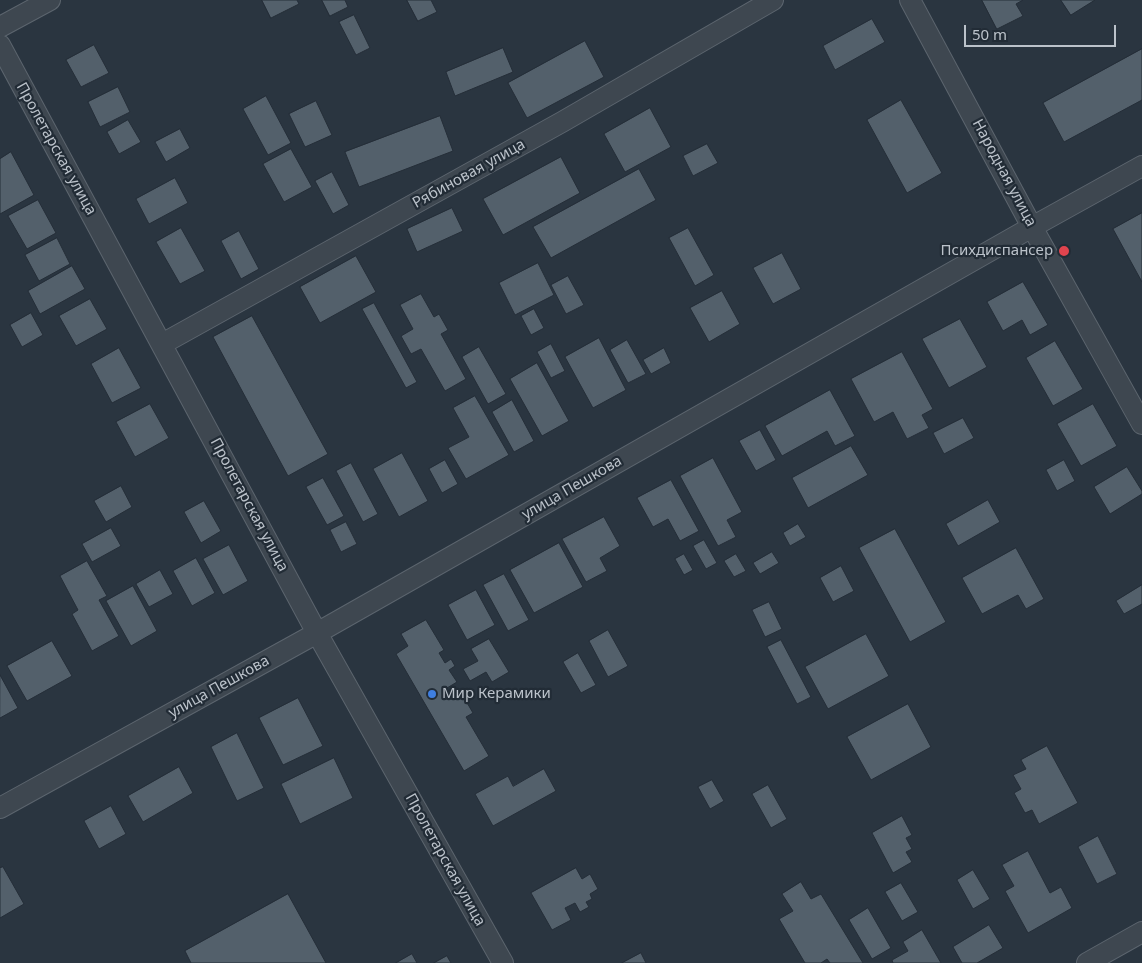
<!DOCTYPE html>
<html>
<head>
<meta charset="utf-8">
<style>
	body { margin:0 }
	#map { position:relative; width:1142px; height:963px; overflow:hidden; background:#2a3540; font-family:"Noto Sans",sans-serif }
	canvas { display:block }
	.scale { position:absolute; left:964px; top:25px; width:152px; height:22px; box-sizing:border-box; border:2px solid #bbc2ca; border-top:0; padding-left:6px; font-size:15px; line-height:18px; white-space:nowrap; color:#bbc2ca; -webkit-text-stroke:4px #222c36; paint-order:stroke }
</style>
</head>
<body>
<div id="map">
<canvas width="1142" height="963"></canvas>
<div class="scale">50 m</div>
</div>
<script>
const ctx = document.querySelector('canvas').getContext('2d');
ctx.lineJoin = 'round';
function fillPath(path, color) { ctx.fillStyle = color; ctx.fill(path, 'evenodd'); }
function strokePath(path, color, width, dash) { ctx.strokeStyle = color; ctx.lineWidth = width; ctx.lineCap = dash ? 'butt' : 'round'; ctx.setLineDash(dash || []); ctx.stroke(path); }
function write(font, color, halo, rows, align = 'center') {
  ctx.font = font + ' "Noto Sans",sans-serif'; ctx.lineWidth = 4.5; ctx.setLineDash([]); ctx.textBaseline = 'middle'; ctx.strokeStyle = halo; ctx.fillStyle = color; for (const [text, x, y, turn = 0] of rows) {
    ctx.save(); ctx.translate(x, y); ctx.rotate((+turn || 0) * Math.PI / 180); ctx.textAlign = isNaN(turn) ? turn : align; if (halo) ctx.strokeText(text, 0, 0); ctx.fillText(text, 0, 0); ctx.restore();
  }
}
const building = new Path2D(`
	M262,0H297L299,4L271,18Z
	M322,0H345L348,7L330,16Z
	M407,0H431L437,12L418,21Z
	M982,0H1023L1016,4L1023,16L997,29Z
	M1061,0H1095L1071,15Z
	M354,15L370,48L356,55L339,22Z
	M872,19L885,42L835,70L823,46Z
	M585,41L604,77L527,118L508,83Z
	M94,45L109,73L81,87L66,60Z
	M503,48L513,72L455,96L446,72Z
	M1142,49V100L1064,142L1043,103Z
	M118,87L130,112L100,127L88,102Z
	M266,96L291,143L268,155L243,109Z
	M901,100L942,173L907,193L867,120Z
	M316,101L332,135L305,147L289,114Z
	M650,108L671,147L625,172L604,134Z
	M440,116L453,151L359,187L345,152Z
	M128,120L141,142L119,154L107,132Z
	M180,129L190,148L166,162L155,142Z
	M707,144L718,163L693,176L683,156Z
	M291,149L312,187L284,202L263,164Z
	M11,152L34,195L0,214V159Z
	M561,157L580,193L503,235L483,199Z
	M639,169L656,200L551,258L533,227Z
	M332,172L349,205L333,214L315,181Z
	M175,178L188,203L149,224L136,199Z
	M38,200L56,233L27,249L8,216Z
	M452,208L463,231L417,252L407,229Z
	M1142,213V282L1113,229Z
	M181,228L205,271L180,284L156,242Z
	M688,228L714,275L695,286L669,238Z
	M239,231L259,269L241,279L221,241Z
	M57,238L70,264L39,281L25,255Z
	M782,253L801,289L773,304L753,268Z
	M356,256L376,292L320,323L300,287Z
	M538,263L554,295L515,315L499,283Z
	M72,266L85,289L40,314L28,291Z
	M568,276L584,305L566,314L551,285Z
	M1023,282L1048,325L1030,335L1022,320L1003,331L987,302Z
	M722,291L740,324L709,342L690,308Z
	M421,294L434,317L439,314L448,330L441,334L466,379L445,391L421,349L411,354L401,336L413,329L400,305Z
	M90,299L107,329L76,346L59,316Z
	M374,303L417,382L406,388L362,309Z
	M534,309L544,328L531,335L521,316Z
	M31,313L43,335L22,347L10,325Z
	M252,316L328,454L288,476L213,337Z
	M960,319L987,367L949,388L922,339Z
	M599,338L626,390L593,408L565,357Z
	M627,340L646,374L628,383L610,350Z
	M1055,341L1083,389L1053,406L1026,358Z
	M551,344L565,371L551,378L537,352Z
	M479,347L506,394L488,404L462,357Z
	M119,348L141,388L112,403L91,364Z
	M664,348L671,363L651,374L643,360Z
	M902,352L933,409L922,415L929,428L907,439L893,412L874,422L851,379Z
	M537,363L569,421L542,436L510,379Z
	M830,390L855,436L835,446L827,431L782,456L765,426Z
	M475,396L509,455L466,479L448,448L469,437L453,408Z
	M512,400L534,441L514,452L492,412Z
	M150,404L169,438L135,457L116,422Z
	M1093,404L1117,446L1081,466L1057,424Z
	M963,418L974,438L944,454L933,433Z
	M760,430L776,460L756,471L739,441Z
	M851,446L868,475L808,508L792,478Z
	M402,453L428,501L399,517L373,469Z
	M713,458L742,512L727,520L736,537L718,546L680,476Z
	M445,460L458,484L442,493L429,469Z
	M1064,460L1075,481L1057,491L1046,470Z
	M351,463L378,514L363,522L336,471Z
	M1127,467L1142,491V494L1110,514L1094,487Z
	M323,478L344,516L327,525L306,487Z
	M671,480L699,531L680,541L668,519L653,527L637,498Z
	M121,486L132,507L106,522L94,501Z
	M988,500L1000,522L958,546L946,524Z
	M204,501L221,531L201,543L184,512Z
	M604,517L620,546L600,558L607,571L586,582L562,539Z
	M346,522L357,544L341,552L330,530Z
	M798,524L806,537L790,546L783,533Z
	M111,528L121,546L92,562L82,544Z
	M895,529L946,622L910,642L859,548Z
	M704,540L717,563L706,569L693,546Z
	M559,543L583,587L534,613L510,570Z
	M229,545L248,581L223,595L203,559Z
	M1016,548L1044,599L1026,609L1018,595L982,614L962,578Z
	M772,552L779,563L760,574L753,563Z
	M684,554L693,570L684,575L675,559Z
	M736,554L746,571L734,577L724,561Z
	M196,558L215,593L192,606L173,571Z
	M87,561L107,596L99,600L119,636L92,651L72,614L78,610L60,576Z
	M841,566L854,591L833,602L820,578Z
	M160,570L173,594L149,607L136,584Z
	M504,574L529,620L508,631L483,585Z
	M1142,585V604L1124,614L1116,601Z
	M133,586L157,631L131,646L106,601Z
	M476,590L495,625L467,640L448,605Z
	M769,602L782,629L765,637L752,610Z
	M426,620L444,650L439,653L445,663L451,659L455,666L449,670L457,682L447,688L454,699L462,694L473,713L466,717L489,756L464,771L396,654L408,646L401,634Z
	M608,630L628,666L608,677L589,641Z
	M866,634L889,676L828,709L805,667Z
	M489,639L509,672L492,682L486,672L470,681L463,669L478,661L471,649Z
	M781,640L811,697L797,704L767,647Z
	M52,641L72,676L27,701L7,666Z
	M578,653L596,685L581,693L563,662Z
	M0,675L18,708L0,718Z
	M298,698L323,746L283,765L259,718Z
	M908,704L931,747L871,780L847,737Z
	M237,733L264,788L237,801L211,747Z
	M1047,746L1078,803L1039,824L1032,810L1025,813L1014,793L1021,789L1013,775L1026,769L1021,760Z
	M334,758L353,798L300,824L281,784Z
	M179,767L193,793L143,822L128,796Z
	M544,769L556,791L493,826L475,794L508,776L513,786Z
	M712,780L724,801L710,809L698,787Z
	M768,785L787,819L771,828L752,794Z
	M111,806L126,834L99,849L84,821Z
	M902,816L912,835L906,838L912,849L906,852L912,862L893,873L872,833Z
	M1098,836L1117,874L1097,884L1078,847Z
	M1028,851L1050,893L1061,887L1072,908L1028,933L1005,891L1014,886L1002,865Z
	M3,867L24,904L0,918V868Z
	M576,868L582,879L590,874L598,889L590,894L592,899L586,902L589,907L580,912L575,903L565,908L571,920L552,930L531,893Z
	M973,870L990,899L973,909L957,880Z
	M801,882L811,899L821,894L863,963H830L827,959L821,963H805L779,919L793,911L782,894Z
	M901,883L918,912L902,921L885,892Z
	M288,894L326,963H191L185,951Z
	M868,908L891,948L872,959L849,920Z
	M989,925L1003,948L977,963H962L953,947Z
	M922,930L941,963H893L892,960L908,951L903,942Z
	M641,953L646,963H622Z
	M412,954L417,963H396Z
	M447,956L451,963H434Z`);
fillPath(building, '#53606b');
strokePath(building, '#252e38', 1);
const minor = new Path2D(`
	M910,0L1032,227L1142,424
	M0,27L50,0
	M0,45L317,633L503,963
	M162,344L562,122L773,0
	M0,808L317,633L1032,227L1142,166
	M1087,963L1142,932`);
strokePath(minor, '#5c656e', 22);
strokePath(minor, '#3e4750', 20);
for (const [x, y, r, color] of [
	[1064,251,6,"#e0444e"],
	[432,694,5,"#3f7fe0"]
]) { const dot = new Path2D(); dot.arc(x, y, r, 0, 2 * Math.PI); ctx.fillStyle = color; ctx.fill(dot); strokePath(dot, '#222c36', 2); }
write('15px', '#bbc2ca', '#222c36', [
	["Пролетарская улица",56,149,61],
	["Народная улица",1004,173,62],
	["Рябиновая улица",469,174,-29],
	["улица Пешкова",572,488,-30],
	["Пролетарская улица",249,505,62],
	["улица Пешкова",219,687,-29],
	["Пролетарская улица",445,860,61]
]);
write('15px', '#bbc2ca', '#222c36', [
	["Психдиспансер",1053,251],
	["Мир Керамики",442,694,"left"]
], 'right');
</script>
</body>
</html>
